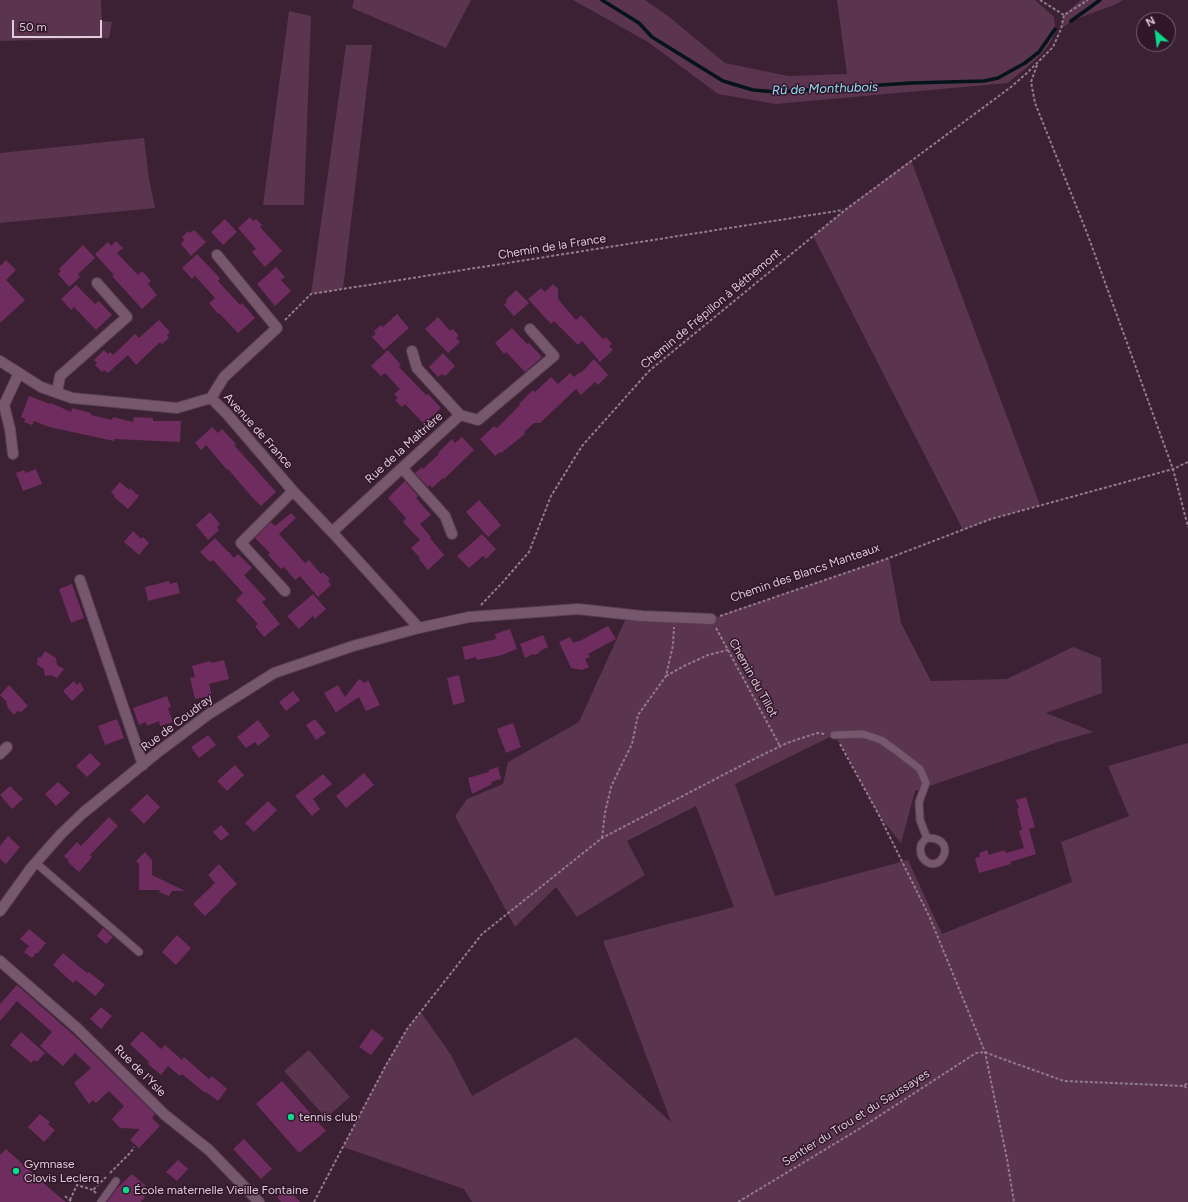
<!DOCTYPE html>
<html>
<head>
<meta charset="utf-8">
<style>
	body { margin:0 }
	#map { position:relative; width:1188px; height:1202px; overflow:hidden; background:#3c2034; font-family:Figtree,sans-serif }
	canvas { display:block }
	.north { position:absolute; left:1136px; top:12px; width:40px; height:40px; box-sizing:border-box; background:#31162a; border:1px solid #775f70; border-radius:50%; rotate:332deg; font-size:11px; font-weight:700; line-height:16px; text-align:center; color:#dfccd8 }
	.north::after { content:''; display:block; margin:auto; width:14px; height:18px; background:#0dd98a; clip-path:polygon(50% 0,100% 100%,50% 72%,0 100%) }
	.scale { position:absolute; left:12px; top:20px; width:90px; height:18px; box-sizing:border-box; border:2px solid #dfccd8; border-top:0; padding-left:5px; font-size:12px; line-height:14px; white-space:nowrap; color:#dfccd8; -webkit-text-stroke:3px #31162a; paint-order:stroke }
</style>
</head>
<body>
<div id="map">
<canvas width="1188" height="1202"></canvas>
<div class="north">N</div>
<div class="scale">50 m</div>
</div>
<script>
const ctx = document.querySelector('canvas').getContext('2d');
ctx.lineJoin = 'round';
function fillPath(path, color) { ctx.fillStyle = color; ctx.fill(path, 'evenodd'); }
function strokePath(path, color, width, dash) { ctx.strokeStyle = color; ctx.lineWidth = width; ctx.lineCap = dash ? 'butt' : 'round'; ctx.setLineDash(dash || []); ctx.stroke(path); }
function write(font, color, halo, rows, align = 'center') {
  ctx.font = font + ' Figtree,sans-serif'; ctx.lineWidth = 3; ctx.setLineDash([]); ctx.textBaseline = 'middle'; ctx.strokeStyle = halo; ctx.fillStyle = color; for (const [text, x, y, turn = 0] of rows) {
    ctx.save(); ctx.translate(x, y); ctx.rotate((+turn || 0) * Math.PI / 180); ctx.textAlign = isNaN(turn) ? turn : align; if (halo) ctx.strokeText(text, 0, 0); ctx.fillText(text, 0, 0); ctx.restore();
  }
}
fillPath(new Path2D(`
	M0,0H101L102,21L112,22L109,38L0,41Z
	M354,0H471L446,48L352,8Z
	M573,0H645L668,16L725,63L788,76L847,74L837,0H1035L1054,17C1054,21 1056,26 1055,30C1052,51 1023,70 1008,83L776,104L718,94L648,42Z
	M1081,0H1123L1117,4L1071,21L1061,29L1064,15Z
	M289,11L311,16L304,205H263Z
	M346,45H372L343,289L311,294Z
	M144,138L149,179L155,208L0,223V153Z
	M911,160L1040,505L991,519L963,530L813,236L845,210Z
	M889,558L901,623L931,681L1007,679L1073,647L1101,658L1102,693L1046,713L1094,732L1058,742L915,791L901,843L880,817L862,784L848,756L834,735L735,784L775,896L908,860L942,934L1072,882L1061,842L1129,816L1108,766L1188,743V1202H472L464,1189L343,1147L385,1067L407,1029L421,1012L451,1055L472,1096L576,1037L671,1122L603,941L734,907L696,806L627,841L645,875L577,917L556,887L515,927L455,816L467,799L503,784L508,762L579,722L628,614L711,619Z
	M309,1050L350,1097L326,1118L284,1071Z`), '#5b3450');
strokePath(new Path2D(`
	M602,0L639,23L652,37L723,81L753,90L777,92L911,83L984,81L998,78L1025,63L1039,52L1055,29
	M1071,21L1100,0`), '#051418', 3.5);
fillPath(new Path2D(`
	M250,217L253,221L256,219L262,225L260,227L282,251L265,267L252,252L256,249L238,228Z
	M225,219L237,232L223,245L211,232Z
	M194,230L206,242L191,256L181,244L184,240L182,237L188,231L190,233Z
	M116,241L123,248L117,253L138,275L142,271L151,281L148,284L157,295L142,309L112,276L114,275L95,254L108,242L111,246Z
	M83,245L95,258L78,274L80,277L69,287L58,274L61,271L59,269Z
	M197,254L220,278L218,281L240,305L242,303L255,318L238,333L219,313L218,314L209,303L215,298L195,276L192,279L182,268Z
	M6,260L16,270L6,280L25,300L0,323V266Z
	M276,267L285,277L281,280L291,291L275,306L257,284Z
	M553,284L558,289V299L576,320L581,315L603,339L606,337L612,344L609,346L613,350L600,362L582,341L578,345L554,321L551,324L528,299L541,288L545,292Z
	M76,285L95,304L99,301L112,315L96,330L74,307L71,310L61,299Z
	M516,290L529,303L514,316L504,305L507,302L506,300Z
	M397,314L409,328L384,350L372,337L376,334L374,331L381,325L383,327Z
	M438,317L450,331L453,329L459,336L456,338L460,342L448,353L425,329Z
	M159,320L170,332L167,335L169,338L162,344L160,342L136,365L128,355L108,373L104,370L102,372L95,365L97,363L94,360L104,350L108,354L110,352L113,355L135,334L139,338Z
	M512,328L527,344L529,343L542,357L525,372L506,352L504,354L495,343Z
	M388,350L401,365L399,367L426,395L428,394L441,408L424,424L405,404L402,407L395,400L398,398L394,394L400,389L385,373L381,376L371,366Z
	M443,353L455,366L445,376L442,374L438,377L429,367Z
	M594,359L608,375L598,385L595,382L581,395L576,389L540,423H534L524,432L525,434L501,453L500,452L495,456L480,439L494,426L497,428L520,405L519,404L533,390L535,392L551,377L558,384L570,373L574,377L580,372L581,373Z
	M29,396L50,404L51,403L71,412L72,408L91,413V415L112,420L113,417L133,422L134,417L153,418V421H181L180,442L114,439V441L49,427L34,421L32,425L24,422L25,419L21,417Z
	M212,427L218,433L222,429L236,444L234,445L276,492L261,506L251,496L228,469L227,470L206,445L201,450L195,443Z
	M462,437L474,450L444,479L443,478L432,488L430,485L428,487L415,473L422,467L423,469L439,454L438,453L452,439L455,443Z
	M36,469L42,484L23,491L16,473L24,470L26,473Z
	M405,481L418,496L416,498L431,515L420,524L431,537L430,538L444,555L428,570L419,559L420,558L411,548L420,540L403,522L406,518L388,498Z
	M120,482L129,490L130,488L139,496L128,509L114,497L115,496L111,492Z
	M479,500L501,525L488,537L466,512Z
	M210,512L220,524L217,527L219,530L208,540L196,525Z
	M291,513L296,518L279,534L305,563L309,560L321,574L323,572L330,579L328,581L331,585L318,597L300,576L295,580L284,567L281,569L268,555L270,553L255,538L271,522L275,526Z
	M133,531L141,539L143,537L149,543L139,555L124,542Z
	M482,534L496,549L486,559L483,556L469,568L457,556Z
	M215,538L228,552H229L234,558L238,554L252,568L244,575L266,599L262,602L280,624L264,637L255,626L258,624L236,600L243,593L213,560L210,562L200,552Z
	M169,581L170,584L177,582L180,593L148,601L145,587Z
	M72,584L84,618L71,623L59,589Z
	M313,594L326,609L315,619L313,616L299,629L287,616Z
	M608,626L616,639L588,654L590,657L585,659L589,667L582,670L571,668L559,642L570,637L573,643L578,641V642Z
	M510,629L517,649L502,655L477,660L476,657L465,660L462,647L496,639L495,634Z
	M543,635L548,647L540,651L539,653L535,655L533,654L525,658L520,644Z
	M45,651L56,658L57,665L64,669L57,678L51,675L45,676L44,669L36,664L38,661L37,658L41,657Z
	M224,660L229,679L209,684L212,696L195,699L190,678L195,677L192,666L210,661L211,663Z
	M459,675L465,702L453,705L447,678Z
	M359,679L365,683L368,680L380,705L366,711L359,697L335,713V711L324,693L338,685L345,697Z
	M74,681L77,685L80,682L84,690L72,701L63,691Z
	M9,685L28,706L21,712L17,711L14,715L7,707L8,706L6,704L7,702L0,695Z
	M293,691L300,700L286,711L279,702Z
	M167,696L171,707L168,708L173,722L160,726L159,721L147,726L146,722L139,725L133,708Z
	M117,719L124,738L105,745L98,726Z
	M315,719L326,733L316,740L306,725Z
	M258,720L270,736L258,746L255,742L246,748L237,737Z
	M513,723L521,747L506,753L497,729Z
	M208,735L216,745L199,758L191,747Z
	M90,753L101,764L87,777L76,766Z
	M235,765L244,775L227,791L217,781Z
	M498,767L501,779L491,782L492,784L472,794L468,778L489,772V770Z
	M364,773L374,785L346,808L336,796Z
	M323,774L332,784L313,799L320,809L312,816L295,796Z
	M58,782L70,793L56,806L45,794Z
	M10,786L23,799L12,809L0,795Z
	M147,794L160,807L144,824L130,810Z
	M1026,797L1035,827L1029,829L1036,854L1010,862L1011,864L979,873L975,858L980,857L979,853L987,850L989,855L1004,850L1006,853L1024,848L1019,831L1022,830L1017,809L1019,808L1016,800Z
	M268,801L277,810L254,832L245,823Z
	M109,817L118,826L90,855L92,857L79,872L68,862L69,861L64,856L77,842L81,846Z
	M221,825L229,834L221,841L213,832Z
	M8,836L20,847L6,864L0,859V846Z
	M145,852L152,860V875L185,891H172L169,896L159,892L160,890H139V864L136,861Z
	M219,864L237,884L220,900L221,901L205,916L193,904L215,883L208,875Z
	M103,928L113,937L106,944L97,936Z
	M29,929L46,943L38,953H36L32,958L24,952L29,946L20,939Z
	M177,935L191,948L176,965L162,952Z
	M63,953L87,973L89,972L105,985L95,996L76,980L73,983L53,965Z
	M17,985L77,1038L155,1114L152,1118L160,1126L139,1148L130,1140L140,1129L120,1128L112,1119L124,1106L109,1091L96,1103L93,1100L89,1104L74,1083L91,1068L75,1053L63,1066L40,1046L52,1032L17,1001L0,1021V1004Z
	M101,1007L112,1016L101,1029L90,1019Z
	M372,1029L384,1038L371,1055L359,1047Z
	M142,1031L161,1049L165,1045L182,1060L184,1057L209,1079L212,1076L227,1089L218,1101L206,1092L205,1093L182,1074L180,1076L168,1066L161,1075L148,1064L149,1062L130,1044Z
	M21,1032L45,1053L37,1062L34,1060L31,1063L10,1045Z
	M282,1081L326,1131L299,1153L256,1104Z
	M40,1114L50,1122L48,1124L55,1130L44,1142L28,1127Z
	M244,1139L272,1169L261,1179L233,1149Z
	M6,1149L49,1188L66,1202H0V1155Z
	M178,1160L188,1169L177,1181L166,1172Z
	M132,1174L146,1186L140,1192L145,1197L141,1202H107L117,1188Z
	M287,1187L292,1193L300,1202H281L277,1197Z`), '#6f2d5f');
const service = new Path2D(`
	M834,735L863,734L881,740L894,749L920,769L926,783L919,802L920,820L927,838
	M927,838C961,837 939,880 922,857C919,849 920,843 927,838Z
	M36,863L139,952
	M101,1202L116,1181`);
const minor = new Path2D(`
	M412,351L417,368L460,415
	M0,361L41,387L72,398L177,408L211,398L227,414L293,491L332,532L419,628
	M57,393L60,376L127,317L97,283
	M211,398L224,377L277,328L217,255
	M13,454L10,429L4,405L19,373
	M402,468L445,516L452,534
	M332,532L460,415L478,420L554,356L530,329
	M80,580L143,765
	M285,591L241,543L293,491
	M0,754L7,747
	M0,911L31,868L61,834L83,813L158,752L209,714L274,673L353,646L419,628L469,617L578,609L642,616L711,619
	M0,961L77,1028L165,1115L209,1150L259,1202`);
strokePath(service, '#573f51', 9);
strokePath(minor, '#573f51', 12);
strokePath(new Path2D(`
	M1040,0L1064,15
	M1037,65L1031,82L1035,103L1087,233L1173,469L1188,527
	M285,320L311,294L843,210
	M481,605L502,583L529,552L551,496L582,446L649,371L845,210L1011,87L1028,72L1053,47L1061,29L1064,15L1088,0
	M720,616L889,558L991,519L1173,469L1188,462
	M716,628L780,746
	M666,676L684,666L708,655L728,650
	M840,744L880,817L930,918L985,1052L1007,1159L1014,1202
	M602,838L605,813L611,787L622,764L632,744L638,715L666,676L673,645L674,627
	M985,1052L1000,1058L1064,1081L1184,1086L1188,1082
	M1184,1086L1188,1089
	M110,1173L131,1152L134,1147
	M96,1193L93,1190L106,1177
	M65,1196L72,1202
	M70,1200L77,1185L93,1190
	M314,1202L385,1067L407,1029L482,934L602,838L750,761L787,743L817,733L825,734
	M738,1202L859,1129L976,1053L985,1052`), '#927b8b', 2, [3, 2]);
strokePath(service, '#77576d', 7);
strokePath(minor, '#77576d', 10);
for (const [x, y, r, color] of [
	[291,1117,4,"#0dd98a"],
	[16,1171,4,"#0dd98a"],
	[126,1190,4,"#0dd98a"]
]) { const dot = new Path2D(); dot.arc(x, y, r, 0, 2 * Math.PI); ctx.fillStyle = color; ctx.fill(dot); strokePath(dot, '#31162a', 1.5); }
write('12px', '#dfccd8', '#31162a', [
	["Chemin de la France",552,247,-9],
	["Chemin de Frépillon à Béthemont",711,309,-40],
	["Avenue de France",258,431,48],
	["Rue de la Maltrière",404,448,-42],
	["Chemin des Blancs Manteaux",805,573,-19],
	["Chemin du Tillot",753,678,61],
	["Rue de Coudray",177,723,-37],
	["Rue de l'Ysle",140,1071,45],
	["Sentier du Trou et du Saussayes",856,1118,-32]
]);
write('12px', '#dfccd8', '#31162a', [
	["tennis club",299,1117],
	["Gymnase",24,1164],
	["Clovis Leclerq",24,1178],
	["École maternelle Vieille Fontaine",134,1190]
], 'left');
write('italic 13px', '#8edff6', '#31162a', [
	["Rû de Monthubois",825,89,-2]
]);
</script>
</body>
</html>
